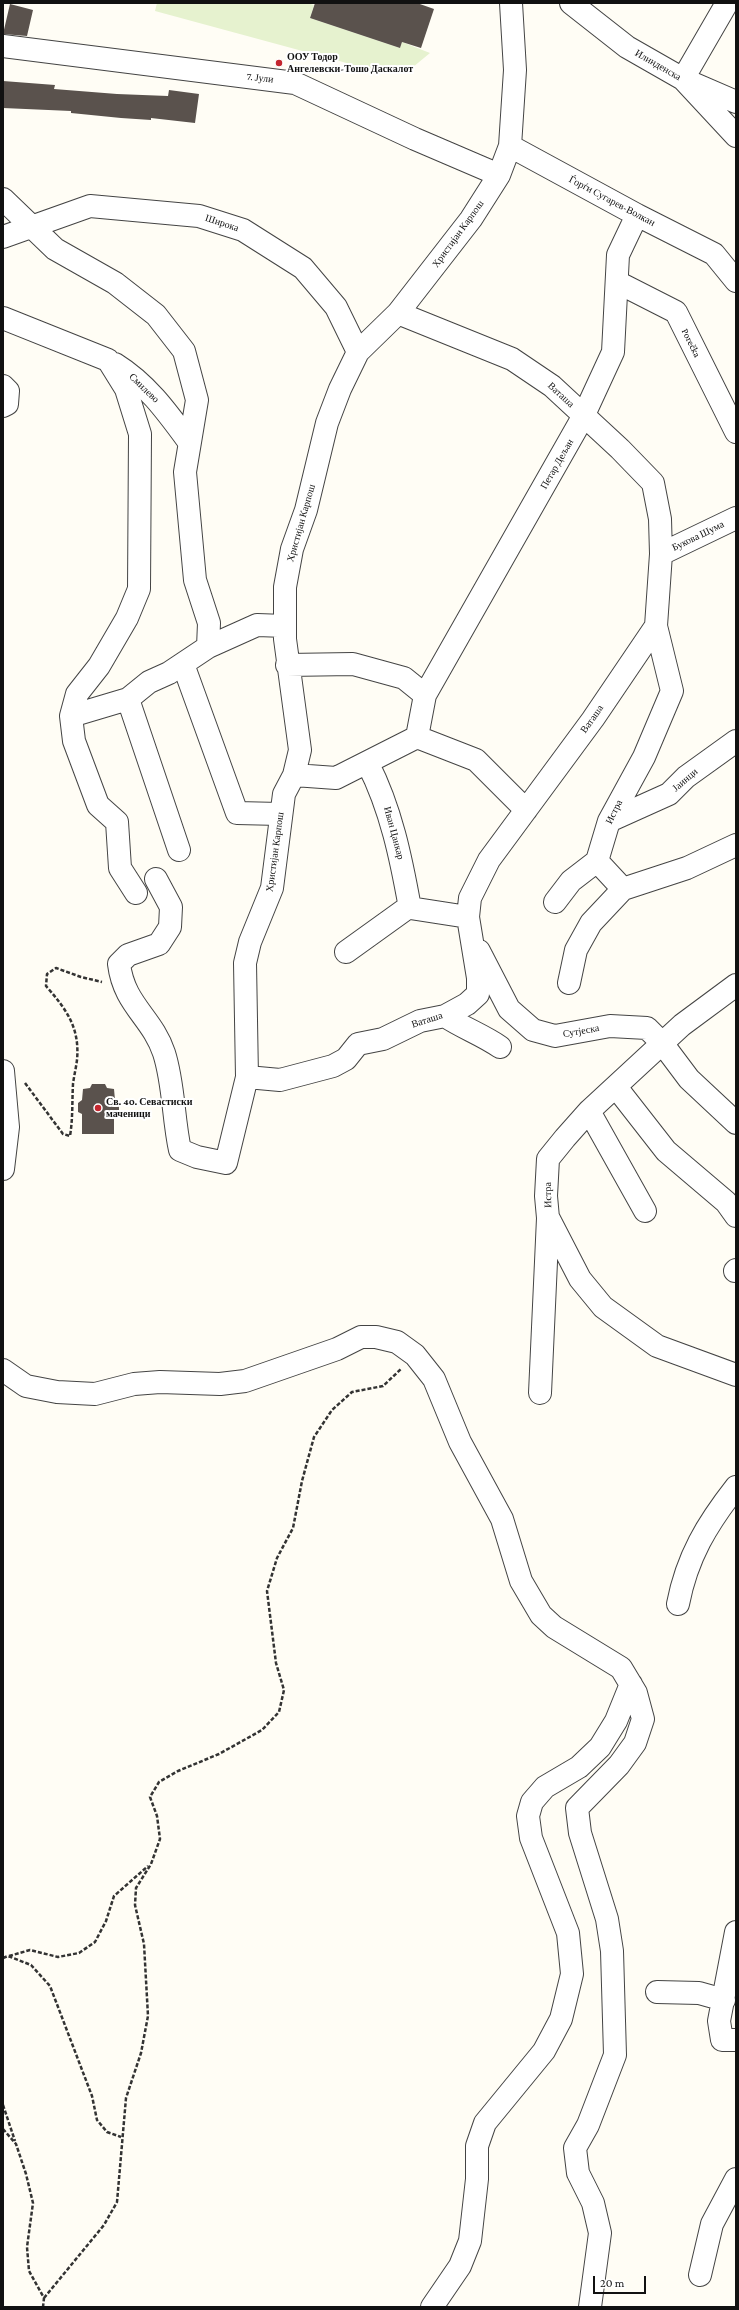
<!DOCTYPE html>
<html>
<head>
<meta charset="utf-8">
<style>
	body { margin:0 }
	#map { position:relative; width:739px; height:2310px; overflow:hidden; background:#fffdf5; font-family:"Crimson Pro",serif }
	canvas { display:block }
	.frame { position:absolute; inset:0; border:4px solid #111; pointer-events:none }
	.scale { position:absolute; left:593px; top:2276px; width:53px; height:18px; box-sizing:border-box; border:2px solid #111; border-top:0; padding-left:5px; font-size:12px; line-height:14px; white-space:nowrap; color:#111; -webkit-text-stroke:3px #fff; paint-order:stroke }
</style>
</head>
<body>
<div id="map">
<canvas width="739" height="2310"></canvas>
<div class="frame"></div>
<div class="scale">20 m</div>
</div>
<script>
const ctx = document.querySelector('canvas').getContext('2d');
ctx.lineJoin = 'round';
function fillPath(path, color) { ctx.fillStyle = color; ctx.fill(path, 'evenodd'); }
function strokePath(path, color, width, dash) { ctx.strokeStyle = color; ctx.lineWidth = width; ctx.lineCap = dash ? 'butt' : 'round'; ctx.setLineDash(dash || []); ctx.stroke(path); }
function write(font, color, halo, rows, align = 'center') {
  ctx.font = font + ' "Crimson Pro",serif'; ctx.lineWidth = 4; ctx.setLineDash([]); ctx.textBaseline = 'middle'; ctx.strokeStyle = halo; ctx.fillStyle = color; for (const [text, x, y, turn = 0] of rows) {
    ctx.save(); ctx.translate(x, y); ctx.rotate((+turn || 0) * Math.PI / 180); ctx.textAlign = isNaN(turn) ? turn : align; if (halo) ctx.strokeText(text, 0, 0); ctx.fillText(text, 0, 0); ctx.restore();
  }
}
fillPath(new Path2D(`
	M157,3H308L314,5L310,18L400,48L402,42L430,53L407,72L365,68L155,11Z`), '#e6f2cf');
fillPath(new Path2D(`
	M315,3H417L434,9L421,48L402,42L400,48L310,18Z
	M10,4L33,10L27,36L3,34Z
	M3,81L55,85L54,89L117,94L168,96L169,90L199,94L195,123L151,118V120L121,118L71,113V111L3,108Z
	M92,1084H105L107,1088L114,1089L115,1100L119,1102V1112L114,1115V1134H82V1114L78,1112V1103L82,1100L83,1089L90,1088Z`), '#5a524d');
const minor = new Path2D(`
	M571,3L627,47L683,79L736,136
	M727,3L683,79L736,102
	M3,46L295,83L415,139L499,175
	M510,146L637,215L714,254L736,281
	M3,199L55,249L115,283L156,315L184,351L197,400L185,472L195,580L209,623L208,647L169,673L149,682L128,699L179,850
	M3,237L90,206L199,216L243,230L303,268L336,307L358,352
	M617,282L676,312L736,432
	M3,318L108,360L126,389L140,434L139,589L127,618L99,666L77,694L71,716L74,741L98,805L117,822L120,868L136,893
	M115,364C147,384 167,412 189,442
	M3,386L8,391L7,404L3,406
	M661,554L736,518
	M208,647L257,625L285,626
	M183,664L237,813L280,814
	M287,665L353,664L404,678L425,695L417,737
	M425,695L583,417L613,352L618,255L637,215
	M71,716L128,699
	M368,764C391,809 401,858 410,908L468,917
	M294,775L336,778L417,737L476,760L526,810
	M609,821L669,794L686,777L736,741
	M156,879L171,907L170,927L159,944L128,955L119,964C124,1005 152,1017 164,1053C174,1084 173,1118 180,1150L197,1157L226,1163L247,1077L245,963L250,942L272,888L284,794L294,775L300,750L285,639V587L292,549L306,510L327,423L340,389L358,352L398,313L471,219L499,175L510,146L515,70L511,3
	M623,889L597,861L609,821L644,757L672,691L656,626
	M555,902L571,881L597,861
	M479,951L509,1009L533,1030L555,1036L610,1026L647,1028L662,1043L689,1079L736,1123
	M346,952L410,906
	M569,983L576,950L591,923L623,889L687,868L736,845
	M445,1016C463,1028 483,1035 500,1047
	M3,1071L8,1127L3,1169
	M247,1077L280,1080L333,1066L346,1059L358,1044L383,1039L420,1021L445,1016L467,1004L478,994V978L468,917L470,898L489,860L593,719L656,626L661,554L660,519L653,483L620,449L552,386L512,359L398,313
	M616,1087L666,1151L726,1202L736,1216
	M589,1111L645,1211
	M549,1219L580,1279L603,1307L657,1346L736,1375
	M735,1271L736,1270
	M3,1370L26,1386L57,1392L95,1394L134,1384L160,1382L220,1384L245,1381L337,1349L361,1337H376L397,1342L415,1355L434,1379L460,1442L502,1519L521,1581L541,1615L554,1627L621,1668L636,1693L643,1719L635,1743L619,1765L577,1808L580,1833L607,1919L612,1951L615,2055L588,2125L575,2148L578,2173L593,2203L600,2233L590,2307
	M540,1393L548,1218L546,1196L548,1159L565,1138L589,1111L682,1025L736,985
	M678,1604C687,1557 707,1524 736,1487
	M736,1932L719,2021L722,2040H736
	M657,1992L699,1993L724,2000
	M700,2275L712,2224L736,2179
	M432,2307L460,2266L470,2241L477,2179V2146L485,2123L544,2051L561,2019L572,1974L568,1933L531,1838L528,1816L532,1802L545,1787L579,1767L600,1747L616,1721L631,1684`);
strokePath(minor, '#444', 24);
strokePath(new Path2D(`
	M25,1083L63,1134L70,1136C73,1118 72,1101 73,1084C74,1076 76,1068 77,1060C80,1027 66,1009 46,986L47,974L56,968L81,977L102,982
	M9,1956L30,1950L58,1957L79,1953L95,1942L106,1921L114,1896L148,1866
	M3,1958L8,1956L31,1965L50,1986L92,2096L97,2120L107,2132L121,2137
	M3,2105L15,2141
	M3,2129L16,2144L26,2174L33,2203L27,2247L29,2271L44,2298L43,2307
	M44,2298L104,2225L117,2202L126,2098L141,2053L148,2016L144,1944L135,1905L136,1888L151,1864L160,1839L157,1816L150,1797L159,1782L178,1771L219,1754L262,1730L279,1712L284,1690L276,1663L267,1591L277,1558L293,1528L302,1481L314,1437L332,1410L352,1392L383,1386L401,1369`), '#333', 2.5, [4, 2]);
strokePath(minor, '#fff', 22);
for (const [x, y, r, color] of [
	[279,63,4,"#c4262e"],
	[98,1108,4,"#c4262e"]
]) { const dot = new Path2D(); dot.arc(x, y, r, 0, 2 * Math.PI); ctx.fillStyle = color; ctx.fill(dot); strokePath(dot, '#fff', 1.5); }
write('bold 10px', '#111', '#fff', [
	["ООУ Тодор",287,57],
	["Ангелевски-Тошо Даскалот",287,69],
	["Св. 40. Севастиски",106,1102],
	["маченици",106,1114]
], 'left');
write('10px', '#111', '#fff', [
	["Илинденска",658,65,30],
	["7. Јули",260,78,7],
	["Ѓорѓи Сугарев-Волкан",612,201,28],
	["Широка",222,223,18],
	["Христијан Карпош",458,234,-54],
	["Porečka",691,343,64],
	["Смилево",144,388,44],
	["Ваташа",561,395,43],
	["Петар Дељан",557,464,-60],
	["Христијан Карпош",301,523,-74],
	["Букова Шума",698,536,-26],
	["Ваташа",592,719,-55],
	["Јаинци",685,780,-41],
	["Истра",614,812,-64],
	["Иван Цанкар",394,833,75],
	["Христијан Карпош",275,852,-82],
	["Ваташа",427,1020,-18],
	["Сутјеска",581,1031,-10],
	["Истра",548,1195,-91]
]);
</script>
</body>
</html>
